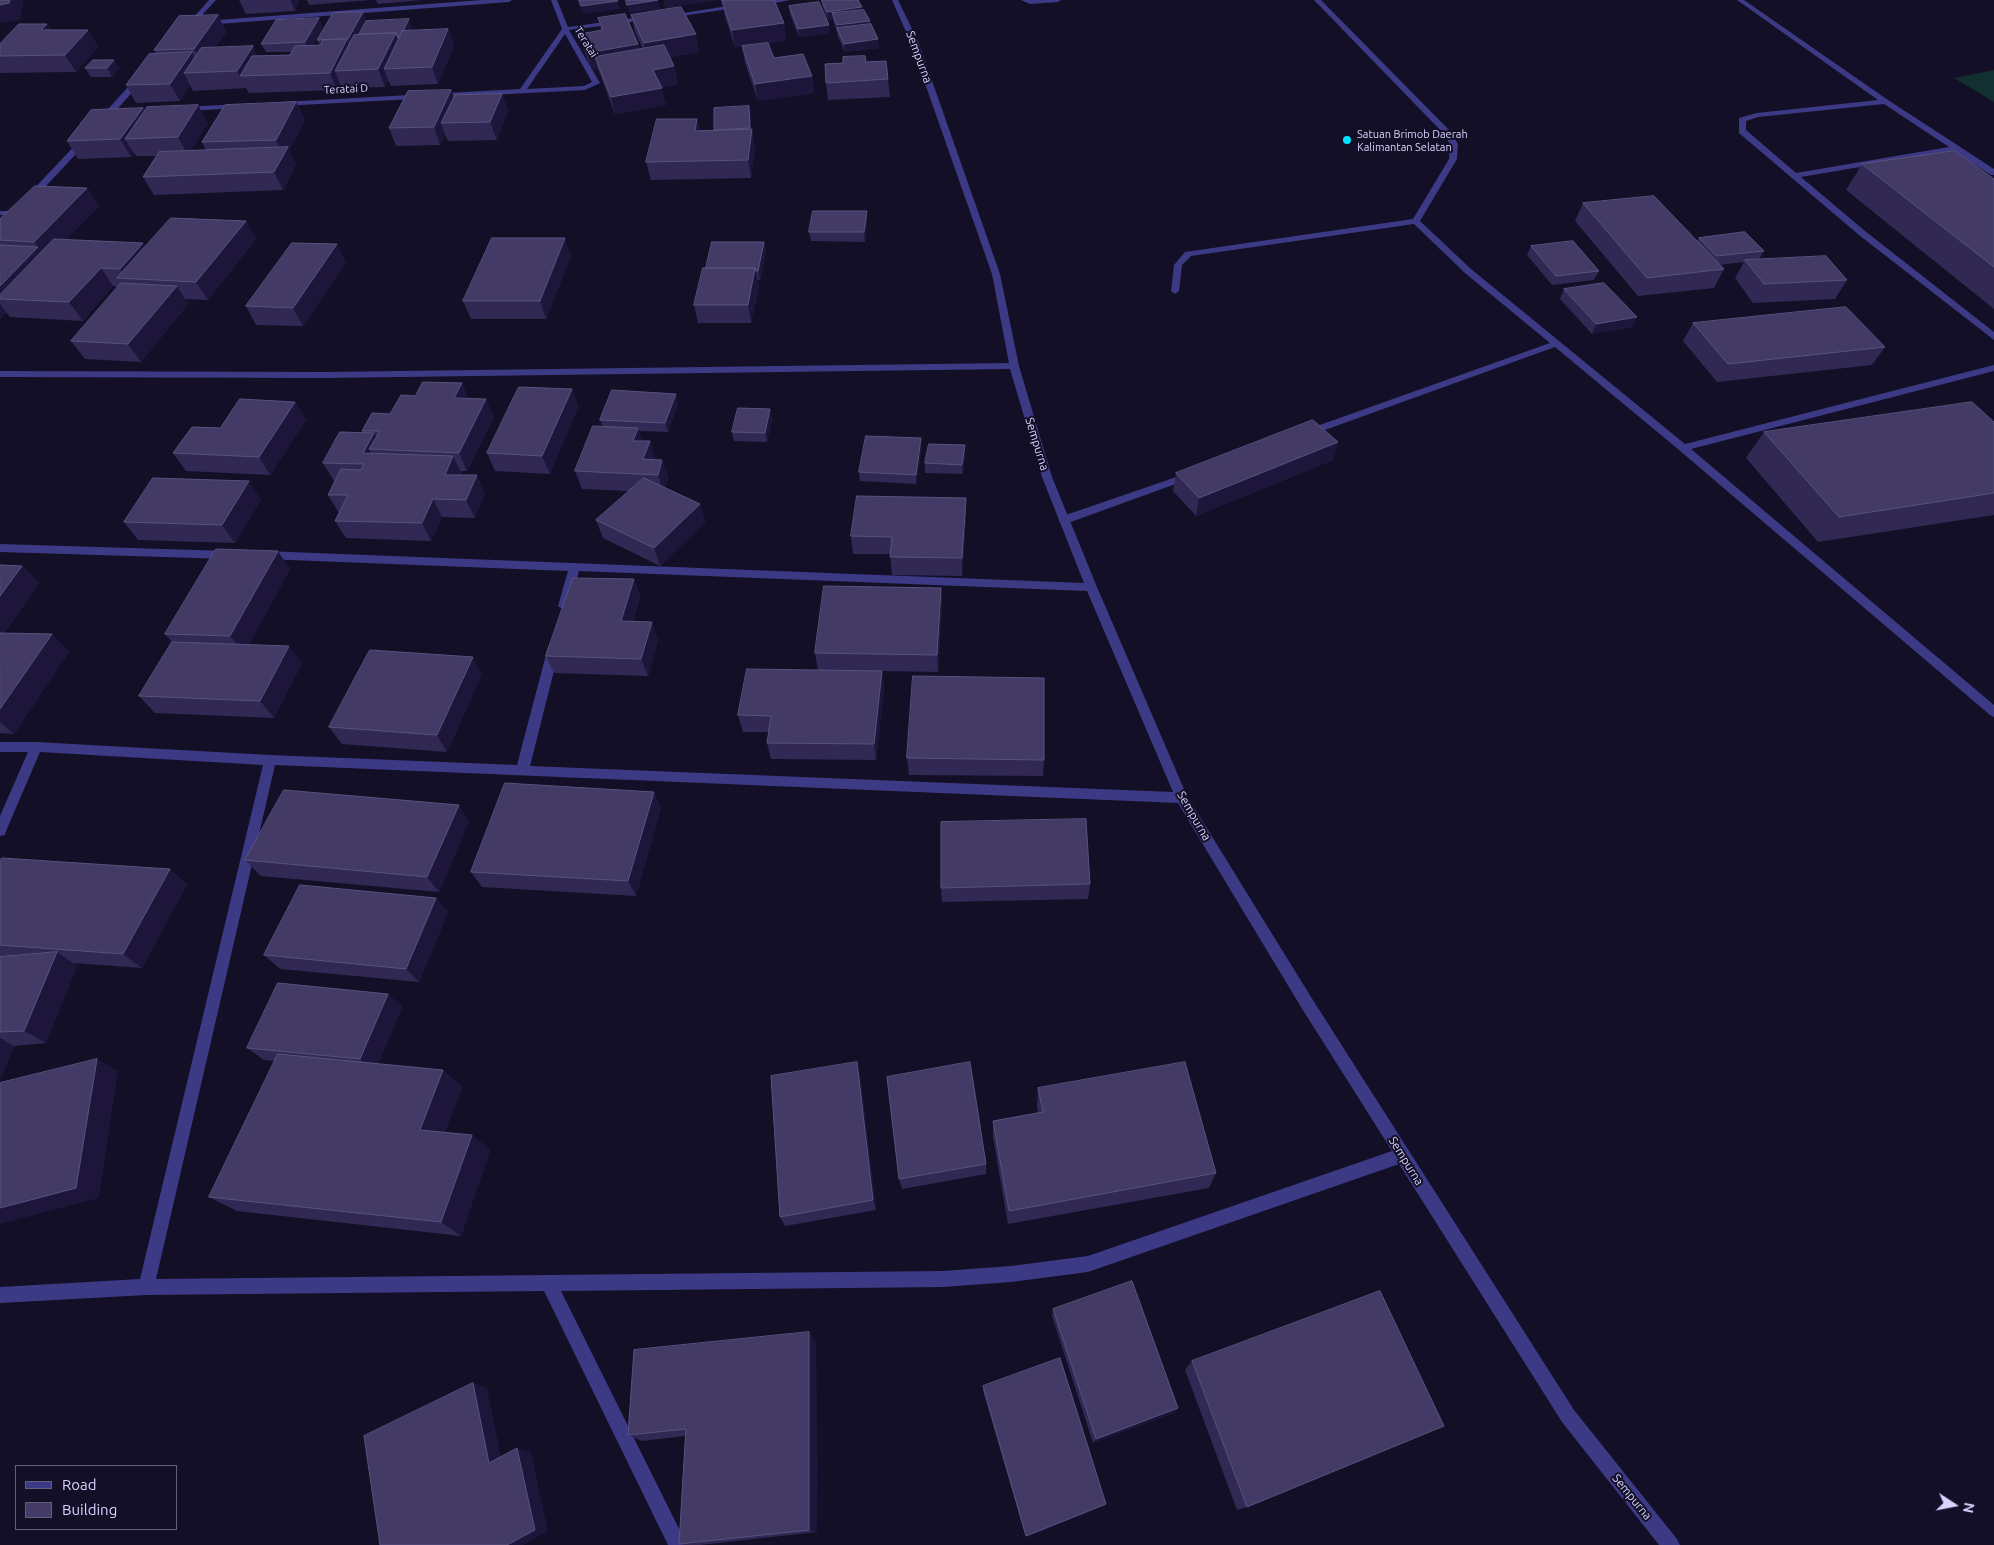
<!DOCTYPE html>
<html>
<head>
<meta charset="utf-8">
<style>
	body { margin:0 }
	#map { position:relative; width:1994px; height:1545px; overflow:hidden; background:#130f26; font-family:Ubuntu,sans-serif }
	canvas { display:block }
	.legend { position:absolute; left:15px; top:1465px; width:162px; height:65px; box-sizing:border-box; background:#130f26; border:1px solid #625e7d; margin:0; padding:6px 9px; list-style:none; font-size:15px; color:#d9d4ff }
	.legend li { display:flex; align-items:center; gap:10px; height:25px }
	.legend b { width:25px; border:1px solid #625e7d }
	.north { position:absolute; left:1929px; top:1480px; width:50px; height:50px; -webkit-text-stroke:4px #130f26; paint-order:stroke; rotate:101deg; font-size:14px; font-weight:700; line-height:20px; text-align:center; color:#d9d4ff }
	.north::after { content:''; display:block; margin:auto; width:18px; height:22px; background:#d9d4ff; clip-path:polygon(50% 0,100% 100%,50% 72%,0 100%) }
</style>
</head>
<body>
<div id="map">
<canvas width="1994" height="1545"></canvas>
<ul class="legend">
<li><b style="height:6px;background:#3d3a85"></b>Road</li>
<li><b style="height:14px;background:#433a66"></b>Building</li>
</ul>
<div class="north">N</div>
</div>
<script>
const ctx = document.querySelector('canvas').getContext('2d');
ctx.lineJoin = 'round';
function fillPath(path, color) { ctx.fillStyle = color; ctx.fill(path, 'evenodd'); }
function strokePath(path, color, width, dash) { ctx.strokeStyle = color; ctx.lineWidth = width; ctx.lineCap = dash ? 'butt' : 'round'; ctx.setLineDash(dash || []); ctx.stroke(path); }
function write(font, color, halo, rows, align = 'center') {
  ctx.font = font + ' Ubuntu,sans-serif'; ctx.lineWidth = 4; ctx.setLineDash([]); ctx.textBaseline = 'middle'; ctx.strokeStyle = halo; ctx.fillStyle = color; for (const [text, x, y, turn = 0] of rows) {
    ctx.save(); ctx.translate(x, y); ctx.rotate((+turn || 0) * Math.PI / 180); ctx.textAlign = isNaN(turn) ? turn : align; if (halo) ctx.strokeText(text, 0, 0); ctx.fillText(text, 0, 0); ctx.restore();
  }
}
fillPath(new Path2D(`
	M1994,70V102L1954,78Z`), '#12302f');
fillPath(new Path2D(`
	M1021,0H1061L1058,2L1030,4Z
	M1314,0H1321L1451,132L1458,144L1457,159L1420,221L1471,269L1685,444L1994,365V371L1691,449L1994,705V717L1990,715L1679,450L1555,347L1311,435H1303V431L1550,343L1465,273L1414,224L1191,256L1182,265L1179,291L1175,294L1171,291L1174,265L1185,252L1413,219L1449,159L1450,144L1445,135Z
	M1737,0H1744L1888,100L1994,169V175H1991L1954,151L1801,177L1865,231L1994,332V340L1859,235L1739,133V118L1757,113L1878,100ZM1884,104L1949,147L1796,173L1746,130V121L1758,117Z
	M1191,472L1195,473L1196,475L1195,477L1068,523H1060L1059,520L1060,517Z`), '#3d3a85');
fillPath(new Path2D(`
	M209,0H216L190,28H186V26Z
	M482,0H512L509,2L205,25L202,23L205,21Z
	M551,0H557L568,27L648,16L651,18L648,20L569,30L600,83L585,90L281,106L277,104L281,102L520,89L562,29ZM565,34L592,82L584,86L527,89Z
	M773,0H790L760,6L757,4Z
	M892,0H898L918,41L1000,274L1019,366L1052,477L1097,587L1187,796L1311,997L1574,1410L1677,1539L1680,1545H1659L1562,1422L1399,1164L1088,1272L1011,1282L943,1287L561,1291L687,1545H668L544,1291L146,1295L0,1303V1287L140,1279L263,765L40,752L6,831L5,835L0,836V816L28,752H0V742H36L270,755L517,765L548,647L554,643L560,647L530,766L1173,792L1087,591L579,571L570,606L564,610L558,606L568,571L264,559L259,555L264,551L1084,583L1042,477L1010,369L324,378L0,377V371L324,372L1009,363L992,274L910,41ZM275,765L1178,803L1301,1007L1392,1151L1088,1256L1011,1266L943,1271L156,1279Z
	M740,4L743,6L742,7L668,18L665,16Z
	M137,77L144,79L105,123H99V119Z
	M241,104L245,106L244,108L184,111L180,109L184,107Z
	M82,138L89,140L33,200H27V196Z
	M0,211H14L18,213L14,215H0Z
	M0,544L229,551L234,555L229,559L0,552Z`), '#3d3a85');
fillPath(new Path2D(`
	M239,0H299L295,11L246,14Z
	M307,0H371L309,5Z
	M376,0H422L378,4Z
	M722,0L784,23L786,40L768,43L774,58L812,76L814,93L758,101L745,63L742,46L735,47L725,17Z
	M821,0H858L862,10L870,24L879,48L845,52L838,37L837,32L833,20H828L822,5Z
	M789,6L830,33L799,37L790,14Z
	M363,12L366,21L359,34L412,28L411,31L448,29L454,46L438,84L391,86L388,80L385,87L342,88L340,84L337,90L249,93L246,88L193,91L190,85L180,101L136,103L126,85L156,53L154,50L218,15L226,32L215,48L258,56L290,55L292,52H266L261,44L323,27L312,46L320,45L317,40Z
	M631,15L699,52L670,57L674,66L678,84L661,87L666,105L615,114L598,69L592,70L584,51L580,34L601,30L598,18L638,44L640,50L643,49L635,32Z
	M47,24L51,30H88L98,47L76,72L0,73V44Z
	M93,60L119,68L112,77H91L85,68Z
	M866,62L888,79L890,97L828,100L826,83L843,63Z
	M451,90L454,97L502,94L508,111L497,140L448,141L445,134L440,145L396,146L389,128Z
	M296,102L305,120L289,150L296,165L283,190L154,195L143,177L157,156H136L134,153L131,157L78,159L67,141L143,108L144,111L208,123L190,151L206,150L202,142Z
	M751,115V129L755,147L751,178L651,180L646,162L697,119L700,130H714Z
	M1862,164L1994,179V309L1846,190Z
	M87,188L99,206L66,240L145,246L246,221L256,239L208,300L185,299L188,304L141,362L85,359L71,341L119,287L113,286L83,321L10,317L6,312L0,319V219Z
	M1583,203L1697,241L1699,238L1764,251L1759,259L1847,280L1835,299L1753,303L1735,278L1744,262L1719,265L1724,269L1714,288L1638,296L1575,221Z
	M867,211V220L865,242L811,241L809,232Z
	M764,242L766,251L760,280H757L759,286L751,323H698L694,305L706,268Z
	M1531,246L1599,271L1594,280L1552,285L1527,255Z
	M571,256L546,319H471L463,301Z
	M346,262L303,326L256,325L246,306Z
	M1564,289L1637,317L1633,327L1592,334L1560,299Z
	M1693,323L1885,347L1872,365L1717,382L1683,341Z
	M572,389L578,407L550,474L495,471L487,453Z
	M468,398L494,417L467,471H461L462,474L461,475L485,493L475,518L442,517L431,541L346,538L335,521L339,513L328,495L335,481H334L323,463L363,433L362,431L390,414Z
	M295,402L306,420L270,475L186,471L173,453L220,428Z
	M678,403L668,432L639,431L642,441H650L655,460H662L668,478L665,488L700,504L705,522L660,566L603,538L596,520L629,491L582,489L575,471L603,427L600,420Z
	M770,409L772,418L767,442L734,441L732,432Z
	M1994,422V515L1818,542L1746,458L1764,432Z
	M1338,442L1333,460L1196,516L1173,491L1176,473Z
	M922,447L916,484L860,481L859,472Z
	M965,454L963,474L925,473V463Z
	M261,499L235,543L138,540L124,522Z
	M966,515L962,576L892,575L890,554H853L851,536Z
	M0,565L22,566L39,583L4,633L52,634L69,652L14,734L0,733Z
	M290,569L249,644L302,663L274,718L155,713L139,696L172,642L165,634Z
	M634,579L640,597L633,622L658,640L648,676L554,673L546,656Z
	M941,588L942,605L938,672L882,671L884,688L876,760L771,759L767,743L769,732H743L738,715L818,670L815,653Z
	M482,674L447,752L342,744L329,727Z
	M907,758L1044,760L1043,776L909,775Z
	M661,808L636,896L482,887L471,872Z
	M469,821L439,892L261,876L245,860Z
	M0,861L187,884L142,968L73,963L77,966L46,1043L14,1046L0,1080Z
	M1090,884L1088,899L942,902L941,888Z
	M436,898L448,912L419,982L280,969L264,955Z
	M388,994L402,1007L378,1064L443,1070L462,1087L445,1132L472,1135L490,1150L461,1236L237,1211L209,1197L275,1061L264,1060L247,1048Z
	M860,1074L876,1210L785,1226L780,1217Z
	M1038,1088L1216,1173L1209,1188L1008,1224L993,1137V1121L1038,1113L1037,1105Z
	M986,1164V1174L902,1189L899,1179Z
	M1053,1309L1178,1408L1173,1413L1093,1443L1052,1316Z
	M816,1342L817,1532L700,1545H686L679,1544L685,1436L642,1441L628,1435Z
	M1192,1361L1247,1507L1237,1510L1185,1370Z
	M983,1386L1103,1506L1026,1537L983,1391Z`), '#312854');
fillPath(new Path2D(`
	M10,0H24L20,20L0,23V5Z
	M290,0H299L295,11Z
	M658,0L660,9L629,13L627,5Z
	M663,0H721L665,8Z
	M618,1L620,9L583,14L581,6Z
	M862,7V16L832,13L833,20H828L827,12Z
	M363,12L366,21L352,48L348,39Z
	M218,15L226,32L203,66L194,49Z
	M319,18L323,27L309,51L305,42Z
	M409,19L412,28L403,47L400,38Z
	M870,21V30H838L837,25Z
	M784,23L786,40L735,47L732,30Z
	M47,24L57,41L41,30Z
	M829,25L830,33L799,37L798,29Z
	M448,29L454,46L438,84L432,67Z
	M88,30L98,47L76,72L65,55Z
	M396,33L402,50L384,69L388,80L385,87L378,69Z
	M696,34L699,52L648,60L644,43Z
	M347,39L354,56L335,71L340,84L337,90L330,73Z
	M878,39L879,48L845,52L844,44Z
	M638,44L642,61L595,57L598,69L592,70L587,53Z
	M253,46L261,64L240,76L246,88L237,71Z
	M192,52L201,69L184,73L190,85L180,101L170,84Z
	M114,60L119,68L112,77L107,68Z
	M674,66L678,84L657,87L653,70Z
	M812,76L814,93L758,101L755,84Z
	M662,88L666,105L615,114L611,97Z
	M451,90L457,107L441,123L445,134L440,145L434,127Z
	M502,94L508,111L497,140L490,122Z
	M296,102L305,120L289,150L296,165L283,190L274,172L283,155L276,140Z
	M198,105L208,123L188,155L178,137Z
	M749,106L751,115V136L752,129L755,147L751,178L748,160L751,136L750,128Z
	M143,108L153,125L125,139L134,153L131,157L120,139Z
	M697,119L701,136L695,131Z
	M87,188L99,206L47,260L0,299V286L38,247L34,242Z
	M867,211V220L865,242L864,232Z
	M246,221L256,239L208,300L196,282Z
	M565,238L571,256L546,319L540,301Z
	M764,242L766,251L760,280L758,271Z
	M143,243L155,261L127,279L120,269Z
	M337,244L346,262L303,326L293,308Z
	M101,268L113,286L83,321L69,302Z
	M755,268L759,286L751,323L748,305Z
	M177,286L188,304L141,362L128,344Z
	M0,304L6,312L0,319Z
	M1637,317L1633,327L1592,334L1596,324Z
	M462,383L470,401L454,398Z
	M572,389L578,407L550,474L542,456Z
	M676,394L678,403L668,432L665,423Z
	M486,399L494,417L467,471L459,453Z
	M295,402L306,420L270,475L259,457Z
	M770,409L772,418L767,442L765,433Z
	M638,428L644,447L633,441Z
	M374,433L383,450L369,449L377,464L363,453Z
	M921,438L922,447L916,484V475Z
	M650,441L655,459L649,474L643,459Z
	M1338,442L1333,460L1196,516L1199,498Z
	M965,445V454L963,474L962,465Z
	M453,456L462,474L454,493L445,475Z
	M662,460L668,478L663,493L658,475Z
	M477,475L485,493L475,518L466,500Z
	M249,481L261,499L235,543L222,525Z
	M966,498V515L962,576V558Z
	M433,499L442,517L431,541L422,523Z
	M700,504L705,522L660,566L654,548Z
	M278,551L290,569L244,653L230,636Z
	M22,566L39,583L0,638V596Z
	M634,579L640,597L628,638L621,621Z
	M941,588L942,605L938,672L937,655Z
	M652,622L658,640L648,676L641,659Z
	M52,634L69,652L14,734L0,722V709Z
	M289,646L302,663L274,718L260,701Z
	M473,657L482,674L447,752L437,735Z
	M882,671L884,688L876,760L874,744Z
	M654,792L661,808L636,896L628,881Z
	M459,805L469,821L439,892L427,877Z
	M170,869L187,884L142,968L123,954Z
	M436,898L448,912L419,982L406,969Z
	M57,952L77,966L46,1043L24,1031Z
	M388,994L402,1007L375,1071L360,1059Z
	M0,1038L14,1046L0,1080Z
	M97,1059L118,1071L99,1198L0,1224V1208Z
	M857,1062L860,1074L876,1210L873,1200Z
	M443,1070L462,1087L440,1146L420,1130Z
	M472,1135L490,1150L461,1236L441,1222Z
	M809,1332L816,1342L817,1532L809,1530Z
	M473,1383L487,1388L503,1466L489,1463Z
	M1178,1408L1173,1413L1093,1443L1096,1439Z
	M517,1448L531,1452L548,1531L523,1545H507Z
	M1106,1504L1103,1506L1026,1537V1536Z`), '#1d163a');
const building = new Path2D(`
	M0,0H10L9,3L0,5Z
	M579,0H617L618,1L581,6Z
	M626,0H658L627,5Z
	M722,0H774L784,23L732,30Z
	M822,0H858L862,7L827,12Z
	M819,2L829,25L798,29L789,6Z
	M681,7L696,34L644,43L631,15Z
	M864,10L870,21L837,25L832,13Z
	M363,12L348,39L317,40L333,13Z
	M625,14L638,44L587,53L580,34L603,30L598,18Z
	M218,15L194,49L154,50L179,16Z
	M319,18L305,42L261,44L276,20Z
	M409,19L403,31H402L398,38L396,33L359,34L366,21Z
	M19,24H47L41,30H88L65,55L0,56V44Z
	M871,24L878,39L844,44L837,28Z
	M448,29L432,67L384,69L402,31Z
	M396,33L378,69L335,71L354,35Z
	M347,39L330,73L240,76L252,56L290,55L295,46L321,45L323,40Z
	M768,43L774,58L803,54L812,76L755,84L742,46Z
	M664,45L674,66L653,70L662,88L611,97L595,57Z
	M253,46L237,71L184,73L201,48Z
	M192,52L170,84L126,85L149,54Z
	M865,56L866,62L886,61L888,79L826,83L825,64L843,63V57Z
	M93,60H114L107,68H85Z
	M451,90L434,127L389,128L408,91Z
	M502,94L490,122L441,123L455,95Z
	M296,102L276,140L202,142L225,105Z
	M198,105L178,137L125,139L147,107Z
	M749,106L750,128L714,130V108Z
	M143,108L120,139L67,141L91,110Z
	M657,119H697L695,131L752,129L748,160L646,162Z
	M288,147L274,172L143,177L159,152Z
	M1955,151L1994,179V267L1862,164Z
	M35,186L87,188L34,242L0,240V219Z
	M1654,196L1724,269L1647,278L1583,203Z
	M813,211H867L864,232H809Z
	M171,218L246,221L196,282L117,278Z
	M1745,232L1764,251L1716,256L1699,238Z
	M492,238H565L540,301H463Z
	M54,239L143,243L120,269L101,268L69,302L0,299V295Z
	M1573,241L1599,271L1556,276L1531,246Z
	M712,242H764L758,271H756L755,268H706Z
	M292,243L337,244L293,308L246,306Z
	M0,245L38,247L0,286Z
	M1826,256L1847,280L1764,284L1745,260Z
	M703,268H755L748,305H694Z
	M121,283L177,286L128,344L71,341Z
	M1604,283L1637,317L1596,324L1564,289Z
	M1846,307L1885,347L1728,364L1693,323Z
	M423,382L462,383L454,398L486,399L459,453L369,449L380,431H362L372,413L390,414L401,395L415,396Z
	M519,387L572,389L542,456L487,453Z
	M612,390L676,394L665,423L600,420Z
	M240,399L295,402L259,457L173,453L192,427L220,428Z
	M1972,402L1994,422V493L1839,517L1764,432Z
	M738,408L770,409L765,433L732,432Z
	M1313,420L1338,442L1199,498L1176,473Z
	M593,426L638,428L633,441H650L643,459L662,460L658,475L575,471Z
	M340,432L374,433L363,453L453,456L445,475H477L466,500L433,499L422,523L335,521L348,495H328L341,469L361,470L364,464L323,463Z
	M866,436L921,438L916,475L859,472Z
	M929,444L965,445L962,465L925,463Z
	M153,478L249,481L222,525L124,522Z
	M644,478L700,504L654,548L596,520Z
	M857,496L966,498L962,558L890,557L892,537L851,536Z
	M216,549L278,551L230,636L165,634Z
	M0,565L22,566L0,596Z
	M573,578L634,579L621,621L652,622L641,659L546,656Z
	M824,586L941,588L937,655L815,653Z
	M0,633L52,634L0,709Z
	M172,642L289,646L260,701L139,696Z
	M370,650L473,657L437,735L329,727Z
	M747,669L882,671L874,744L767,743L771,716L738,715Z
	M913,676L1044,678V760L907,758Z
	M505,783L654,792L628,881L471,872Z
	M284,790L459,805L427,877L245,860Z
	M1086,819L1090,884L941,888V822Z
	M2,858L170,869L123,954L0,945V861Z
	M300,885L436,898L406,969L264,955Z
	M57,952L24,1031L0,1032V957Z
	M278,983L388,994L360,1059L247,1048Z
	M278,1054L443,1070L420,1130L472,1135L441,1222L209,1197Z
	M97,1059L76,1188L0,1208V1083Z
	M857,1062L873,1200L780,1217L771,1076Z
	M970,1062L986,1164L899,1179L887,1077Z
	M1185,1062L1216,1173L1009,1211L993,1121L1043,1112L1038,1088Z
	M1132,1281L1178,1408L1096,1439L1053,1309Z
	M1380,1291L1444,1426L1247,1507L1192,1361Z
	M809,1332V1530L679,1544L686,1429L628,1435L634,1350Z
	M1060,1358L1106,1504L1026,1536L983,1386Z
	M473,1383L489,1463L517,1448L535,1530L507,1545H380L364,1436Z`);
fillPath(building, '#433a66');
strokePath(building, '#5a527e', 1);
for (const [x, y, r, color] of [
	[1347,140,5,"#00e5ff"]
]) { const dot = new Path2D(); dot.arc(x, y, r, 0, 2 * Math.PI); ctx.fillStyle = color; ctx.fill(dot); strokePath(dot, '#130f26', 2); }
write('11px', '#d9d4ff', '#130f26', [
	["Teratai",586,42,58],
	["Teratai D",346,89,-3]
]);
write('11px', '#d9d4ff', '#130f26', [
	["Satuan Brimob Daerah",1357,134],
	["Kalimantan Selatan",1357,147]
], 'left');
write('12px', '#d9d4ff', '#130f26', [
	["Sempurna",919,57,70],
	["Sempurna",1037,444,73],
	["Sempurna",1194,816,60],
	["Sempurna",1406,1161,58],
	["Sempurna",1632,1497,51]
]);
</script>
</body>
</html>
